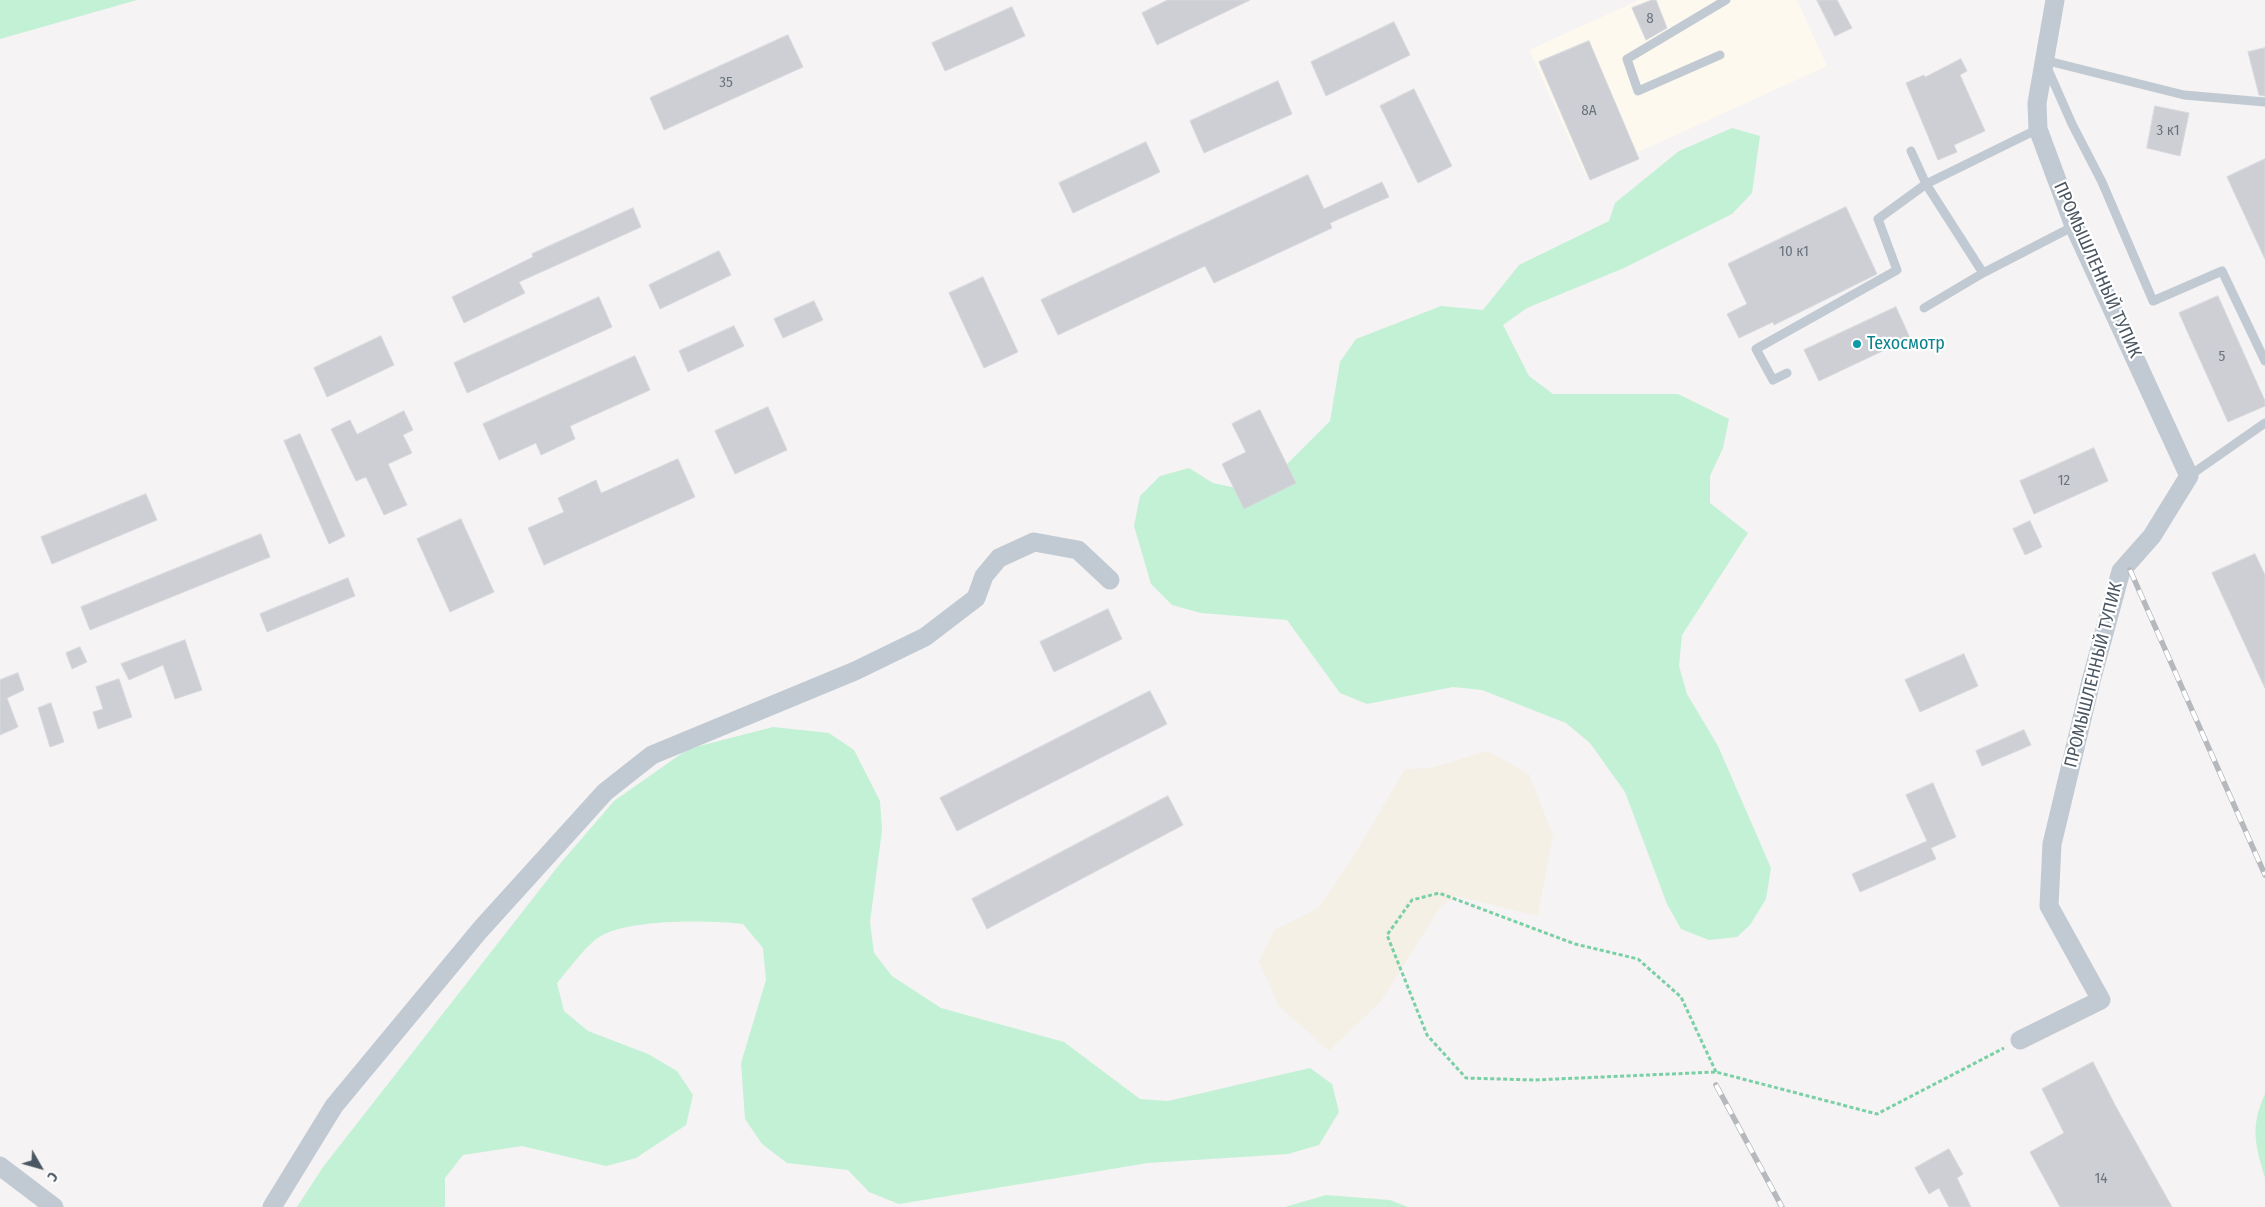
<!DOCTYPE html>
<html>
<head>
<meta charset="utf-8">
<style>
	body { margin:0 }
	#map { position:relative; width:2265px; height:1207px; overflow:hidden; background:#f5f3f3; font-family:"Fira Sans Condensed",sans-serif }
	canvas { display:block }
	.north { position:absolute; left:15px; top:1142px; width:50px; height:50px; -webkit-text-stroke:4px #fff; paint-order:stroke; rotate:128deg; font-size:14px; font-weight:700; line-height:20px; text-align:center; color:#4a5661 }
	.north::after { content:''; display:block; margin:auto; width:18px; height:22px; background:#4a5661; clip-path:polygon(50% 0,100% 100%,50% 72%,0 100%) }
</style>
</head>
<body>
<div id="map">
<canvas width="2265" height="1207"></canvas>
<div class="north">С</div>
</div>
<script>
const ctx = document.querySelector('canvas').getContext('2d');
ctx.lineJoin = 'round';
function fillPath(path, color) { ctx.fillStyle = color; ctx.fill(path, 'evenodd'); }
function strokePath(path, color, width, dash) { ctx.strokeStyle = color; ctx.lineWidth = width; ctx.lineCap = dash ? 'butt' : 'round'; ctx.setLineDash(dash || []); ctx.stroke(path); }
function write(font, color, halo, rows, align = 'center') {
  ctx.font = font + ' "Fira Sans Condensed",sans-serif'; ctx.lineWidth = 4.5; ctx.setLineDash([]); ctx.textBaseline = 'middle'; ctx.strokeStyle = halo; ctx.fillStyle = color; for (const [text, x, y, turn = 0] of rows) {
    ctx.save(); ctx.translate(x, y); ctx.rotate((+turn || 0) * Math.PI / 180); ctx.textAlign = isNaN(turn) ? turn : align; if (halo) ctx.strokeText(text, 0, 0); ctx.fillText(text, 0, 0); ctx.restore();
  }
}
fillPath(new Path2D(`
	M1639,0H1797L1827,66L1586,176L1529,50Z`), '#fdf9ef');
fillPath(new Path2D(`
	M0,0H137L0,39Z
	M1732,128L1760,136L1752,193L1732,214L1624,268L1527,308L1503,325L1529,376L1553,394H1678L1729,419L1723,448L1710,476V503L1748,533L1682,635L1679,666L1687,694L1718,746L1771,868L1766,899L1750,925L1737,937L1709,940L1681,929L1667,904L1625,792L1590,743L1566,723L1482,690L1453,687L1367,704L1340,693L1287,620L1201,613L1172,605L1151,584L1134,526L1140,496L1160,476L1189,468L1213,483L1241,489L1269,482L1330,421L1340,362L1356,339L1441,306L1483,310L1519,265L1609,221L1615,203L1679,151Z
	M773,727L829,733L854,750L880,801L882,830L870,922L874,953L892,976L941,1008L1064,1042L1140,1099L1168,1101L1310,1068L1332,1084L1339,1112L1319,1145L1288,1154L1148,1163L899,1204L869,1192L848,1170L787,1163L762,1144L745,1119L741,1063L766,980L763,948L743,924C709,920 621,918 595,940C581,952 569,969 557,983L564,1011L588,1031L648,1054L677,1071L693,1095L686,1125L636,1158L606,1166L522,1146L463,1155L445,1178V1207H297L323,1167L559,865L614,801L688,749Z
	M2265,1094V1178C2255,1144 2250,1127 2265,1094Z
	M1326,1195L1390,1200L1408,1207H1285Z`), '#c3f1d5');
fillPath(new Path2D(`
	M1488,751L1529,774L1553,835L1538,916L1456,896L1441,906L1381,1001L1329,1051L1279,1006L1259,962L1274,930L1318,908L1351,860L1405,769L1431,768Z`), '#f5f0e5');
const building = new Path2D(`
	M1168,0H1250L1157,45L1142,13Z
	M1652,0H1656L1667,28L1646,40L1632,8Z
	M1817,0H1837L1852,28L1835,36Z
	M1012,7L1025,36L945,71L932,43Z
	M1394,22L1410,55L1326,96L1311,62Z
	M788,35L803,67L664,130L650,98Z
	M1589,41L1639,159L1590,180L1539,62Z
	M2265,48V96L2259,95L2248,52Z
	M1961,59L1967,71L1960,75L1985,131L1954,145L1957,152L1938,160L1906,83L1924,75L1925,77Z
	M1278,81L1292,114L1204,153L1190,121Z
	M1414,89L1452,166L1418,183L1380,106Z
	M2155,106L2189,113L2180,156L2147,148Z
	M1146,142L1160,172L1073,213L1059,183Z
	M2265,159V259L2227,177Z
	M1308,175L1324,209L1382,182L1389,197L1330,223L1332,228L1214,283L1205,266L1058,335L1041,300Z
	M1846,207L1877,274L1774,325L1773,322L1739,338L1727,314L1747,304L1728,264Z
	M633,208L641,227L519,282L525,293L464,323L452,297L533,257L532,254Z
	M719,251L731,275L660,309L649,285Z
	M983,277L1018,352L984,368L949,293Z
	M2218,296L2265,401V406L2228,422L2179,313Z
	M599,297L612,327L467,393L454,363Z
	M814,301L823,320L783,338L774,319Z
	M1896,307L1910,338L1819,381L1804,350Z
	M734,326L744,346L688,372L679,351Z
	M381,336L394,365L327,397L314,368Z
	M635,356L650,390L570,426L575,439L541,455L536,443L499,460L483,424Z
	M768,407L787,450L735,474L715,431Z
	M1260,410L1296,483L1244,509L1222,464L1246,452L1232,424Z
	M404,411L413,430L403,435L412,453L388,464L407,505L384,515L366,477L356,481L331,429L350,420L357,434Z
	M300,434L345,536L329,544L284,441Z
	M2094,448L2108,481L2034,514L2020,481Z
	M678,459L695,497L544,565L528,528L564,512L558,498L596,480L601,493Z
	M146,494L157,520L52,564L41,537Z
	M461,519L494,592L450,612L417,539Z
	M2030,521L2042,547L2025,555L2013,529Z
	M261,534L270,557L90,630L81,607Z
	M2255,554L2265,575V688L2212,573Z
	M348,578L355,596L267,632L260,614Z
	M1108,609L1122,639L1054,672L1040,642Z
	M185,640L202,690L175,699L163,665L129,680L121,664Z
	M80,647L87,662L72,669L66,653Z
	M1964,654L1978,686L1920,712L1905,680Z
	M18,673L24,690L7,698L18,727L0,735V680Z
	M119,679L132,717L98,729L93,712L103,709L96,687Z
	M1150,691L1167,724L957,831L940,798Z
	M51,703L64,742L50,747L38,708Z
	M2024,730L2031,745L1982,766L1976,751Z
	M1933,783L1956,837L1931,848L1936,859L1860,892L1852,874L1927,841L1906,795Z
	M1168,796L1183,825L987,929L972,899Z
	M2093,1062L2115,1105L2172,1207H2060L2030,1152L2064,1133L2042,1089Z
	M1949,1149L1963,1174L1957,1178L1971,1207H1949L1939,1188L1929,1194L1915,1168Z`);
fillPath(building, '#cdcfd5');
strokePath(building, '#d7d9de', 1);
strokePath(new Path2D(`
	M1716,1072L1681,997L1638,959L1575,944L1439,893L1412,900L1387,935L1427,1035L1466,1078L1534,1080L1716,1072L1877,1114L2004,1048`), '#7ad0a6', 3, [4, 2.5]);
strokePath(new Path2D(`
	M1720,55L1638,91L1627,59L1726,0
	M2044,60L2184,95L2265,102
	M2046,65L2072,124L2102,182L2153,301L2222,271L2265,361
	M1911,151L1926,184L2038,129
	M1983,273L2074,226
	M1787,373L1773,380L1756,349L1897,270L1878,219L1926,184L1983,273L1924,308
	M2189,476L2265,423`), '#c1cad2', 9);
strokePath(new Path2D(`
	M2020,1040L2101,1000L2049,906L2052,844L2091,681L2121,571L2152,536L2189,476L2074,226L2038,129L2037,103L2055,0
	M0,1166L54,1207
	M272,1207L334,1106L480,930L605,792L652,755L855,671L925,637L976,598L984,576L999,558L1034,542L1078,550L1110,580`), '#c1cad2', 19);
const rail = new Path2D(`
	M2130,570L2265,875
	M1716,1085L1782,1207`);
strokePath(rail, '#b5b8bd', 5.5);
strokePath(rail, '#fff', 4, [11]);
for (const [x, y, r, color] of [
	[1857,344,5,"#0f9aa8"]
]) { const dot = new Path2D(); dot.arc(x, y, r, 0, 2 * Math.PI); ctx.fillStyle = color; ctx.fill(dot); strokePath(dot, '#fff', 2); }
write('15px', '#6b747e', null, [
	["8",1650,19],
	["35",726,83],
	["8А",1589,111],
	["3 к1",2168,131],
	["10 к1",1794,252],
	["5",2222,357],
	["12",2064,481],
	["14",2101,1179]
]);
write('18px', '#4a5661', '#fff', [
	["ПРОМЫШЛЕННЫЙ ТУПИК",2097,270,66],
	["ПРОМЫШЛЕННЫЙ ТУПИК",2094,675,-76]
]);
write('18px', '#0d838f', '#fff', [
	["Техосмотр",1867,344]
], 'left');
</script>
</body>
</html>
